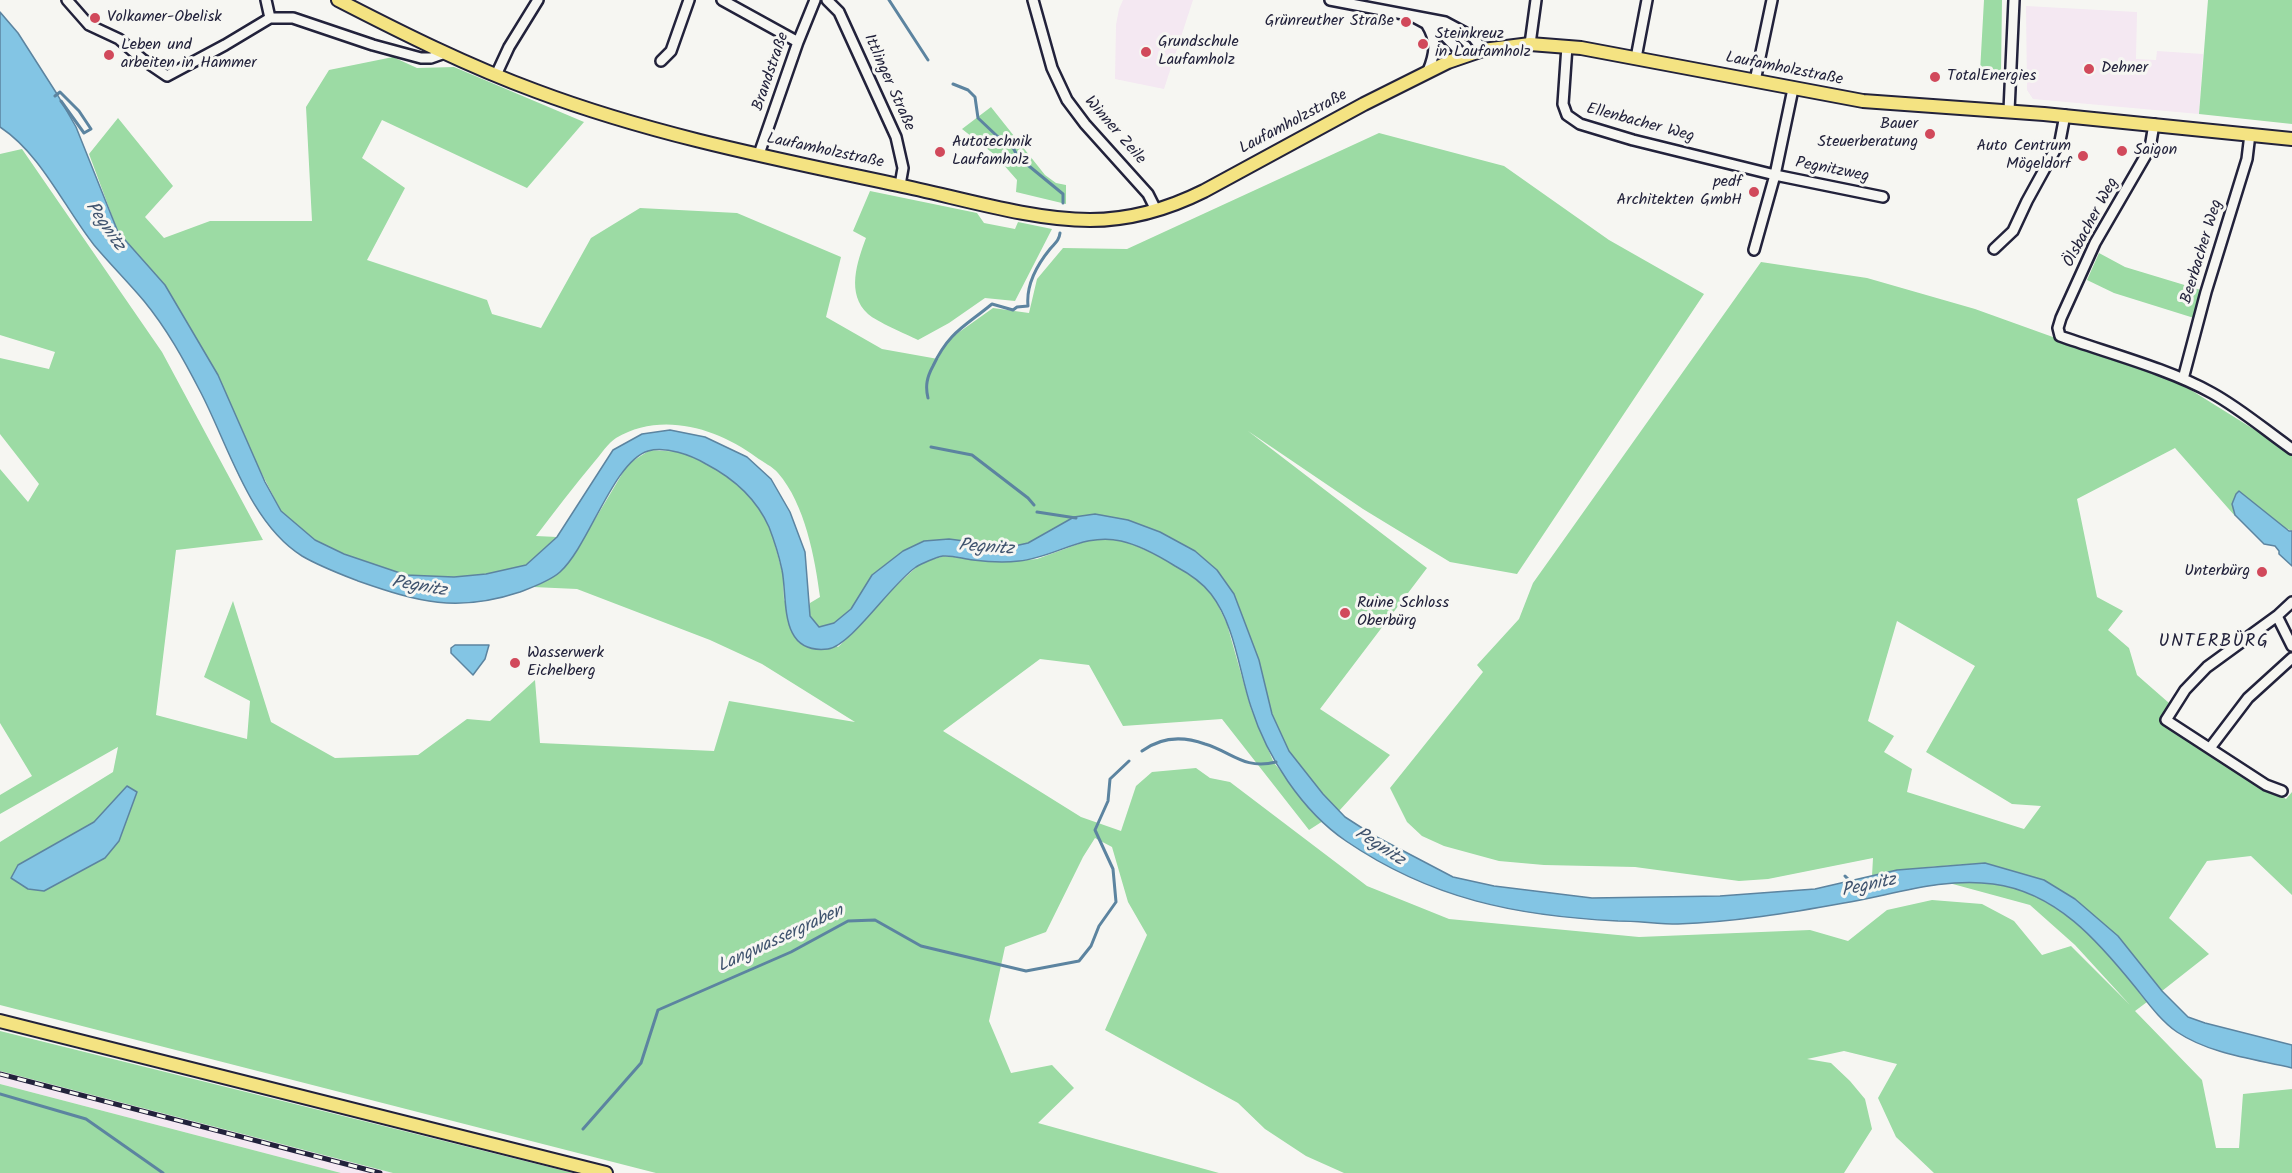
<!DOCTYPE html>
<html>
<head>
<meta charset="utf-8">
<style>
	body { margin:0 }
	canvas { display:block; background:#f6f6f2 }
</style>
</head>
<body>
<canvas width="2292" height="1173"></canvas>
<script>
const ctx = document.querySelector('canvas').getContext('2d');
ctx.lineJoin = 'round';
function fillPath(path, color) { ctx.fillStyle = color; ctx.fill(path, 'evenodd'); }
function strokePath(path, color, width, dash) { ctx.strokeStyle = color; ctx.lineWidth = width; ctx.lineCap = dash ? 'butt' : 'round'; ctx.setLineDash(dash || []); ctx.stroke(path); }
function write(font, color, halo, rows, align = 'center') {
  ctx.font = font + ' Kalam,sans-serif'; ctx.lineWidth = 6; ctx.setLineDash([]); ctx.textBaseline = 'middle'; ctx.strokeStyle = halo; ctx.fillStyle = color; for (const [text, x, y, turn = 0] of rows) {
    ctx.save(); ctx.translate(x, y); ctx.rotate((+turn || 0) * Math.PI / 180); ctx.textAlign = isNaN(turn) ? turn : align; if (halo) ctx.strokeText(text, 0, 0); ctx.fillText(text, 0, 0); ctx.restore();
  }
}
fillPath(new Path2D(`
	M1123,0H1193L1164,89L1115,79L1116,25L1119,9Z
	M2026,6L2137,12L2136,59L2156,60L2157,51L2203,54L2199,114L2033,99L2027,90Z
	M0,1071L393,1173H341L0,1084Z`), '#f4e8f2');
fillPath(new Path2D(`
	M1984,0H2002L2001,73L1980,72Z
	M2208,0H2292V124L2199,114Z
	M393,57L417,68L454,67L584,122L527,188L382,120L362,158L405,188L367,260L487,300L492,314L541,328L591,238L640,208L737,213L841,257L826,317L882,349L938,359L948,340L993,308L1029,313L1037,279L1063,248L1127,249L1379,133L1504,166L1609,240L1704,294L1517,574L1450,562L1363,509L1248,431L1427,568L1320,709L1390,755L1339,811L1323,794L1289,751L1272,714L1259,660L1234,594L1217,570L1195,551L1160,532L1128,520L1074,517L1028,543L1010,547L949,539L872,575L851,609L834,623L819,627L810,616V603L820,597C815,558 805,504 778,473C773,467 763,462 756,457C717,428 661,411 616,438C608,443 601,454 595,461C574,486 555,511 536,536L557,537L526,565L486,574L454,577L406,575L344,554L315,540L281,511L165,285L118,232L89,154L118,118L173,186L145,217L164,238L210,221H312L306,107L329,70Z
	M991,107L1045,175L1056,183L1066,185V204L1016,192L1017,180L995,155L962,129Z
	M22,149L162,352L263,540L176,550L156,715L247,739L250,701L204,677L233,601L271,722L335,758L418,755L467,719L490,721L535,680L540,743L714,751L729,701L855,722L762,664L710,640L577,589L533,587L561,571L582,541L628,464L650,450L682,452L712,466L752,496L771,530L783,575L784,600L838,647L856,630L877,603L921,563L944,556L1005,562L1037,559L1095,538L1125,541L1163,558L1193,576L1213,595L1227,624L1251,709L1274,763L1323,821L1309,830L1222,719L1123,726L1089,665L1040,659L943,731L1081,817L1121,831L1136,786L1152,772L1196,768L1210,778L1230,782L1367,886L1449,919L1639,937L1810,930L1848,941L1887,910L1932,900L1982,904L2014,921L2042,955L2071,946L2130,1005L2075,945L2030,905L1949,883C1963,883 1978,881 1991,883C2062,894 2105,949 2147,1002L2135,1011L2202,1080L2216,1148H2239L2243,1094L2292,1089V1173H1934L1896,1137L1878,1098L1897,1064L1844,1051L1807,1059L1831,1063L1850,1081L1865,1099L1872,1129L1844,1173H1344L1306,1156L1265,1129L1238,1103L1105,1030L1147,935L1128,902L1112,847L1095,838L1083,857L1046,932L1005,947L989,1021L1011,1073L1052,1065L1074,1088L1038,1123L1219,1173H656L0,1005V842L113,772L118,747L0,814V795L32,776L0,723V469L28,502L39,484L0,434V358L49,369L55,352L0,335V154Z
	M870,191L977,213L984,223L1015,229L1018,222L1052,229L1015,301L985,298L949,323L918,340C906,334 877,322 868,314C846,294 857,262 866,238L853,231Z
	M2099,253L2125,267L2201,290L2194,318L2114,293L2087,280Z
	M1761,262L1867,278L1975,309L2178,382L2292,453V531L2232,504L2235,516L2175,448L2077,499L2097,597L2123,611L2108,630L2129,648L2137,675L2169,703L2160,721L2286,799L2292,792V895L2251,856L2207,861L2169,918L2209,954L2162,991L2118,936L1985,863L1928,867L1872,876L1873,858L1768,879L1739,881L1635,867L1544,865L1499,861L1444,846L1422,836L1407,822L1390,788L1483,672L1477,665L1519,619L1533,583ZM1897,621L1975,666L1926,752L2012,804L2041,806L2024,829L1907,792L1912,769L1884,752L1894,736L1868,721Z
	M0,1031L573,1173H393L0,1071Z
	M0,1084L341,1173H0Z`), '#9cdba4');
const water = new Path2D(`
	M0,12L18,33L57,94L76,127L118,232L165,285L218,375L265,482L281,511L315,540L344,554L406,575L454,577L486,574L526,565L557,537L613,450L642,434L670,430L705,437L747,457L771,479L790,512L805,552L810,616L819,627L834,623L851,609L872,575L903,551L924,541L949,539L1010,547L1028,543L1074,517L1095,514L1128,520L1160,532L1195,551L1217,570L1234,594L1259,660L1272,714L1289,751L1323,794L1345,817L1373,835L1453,877L1494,886L1592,898L1720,896L1815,889L1897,870L1985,863L2044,880L2075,899L2118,936L2162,991L2188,1017L2205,1023L2292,1045V1068C2254,1059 2210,1054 2177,1032C2161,1021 2148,1003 2136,988C2098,941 2056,892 1993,884C1943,877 1892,895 1844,903C1789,913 1734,922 1678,924C1658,924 1638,921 1618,921C1516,916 1431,899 1346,841C1302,811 1267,757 1251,707C1239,671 1235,625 1211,594C1202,582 1188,573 1175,566C1159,556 1139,545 1121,541C1084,532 1054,558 1019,561C1003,563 989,562 973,560C963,559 953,555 943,556C936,557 921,564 916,567C891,584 851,646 828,649C778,655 788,599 782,570C779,556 774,540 769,527C756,498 733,478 706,464C691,455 666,446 648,451C613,462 589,546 560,572C550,581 533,587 520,592C457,613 418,602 358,581C340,574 319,566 302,556C249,523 228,444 200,391C184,360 167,329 144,301C128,282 110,264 94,245C64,207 41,154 0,127Z
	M2239,491L2289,531H2292V566L2279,554V551L2275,546L2264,544L2235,515L2232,504L2236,494Z
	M455,645H489L485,659L473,675L451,653V648Z
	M127,786L137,792L119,841L105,858L44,891L28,889L11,878L18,865L94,822Z`);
fillPath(water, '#83c5e4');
strokePath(water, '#5c84a0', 1.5);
strokePath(new Path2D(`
	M889,0L928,60
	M953,84L968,90L975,97L978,118L997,136L1010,142L1018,157L1063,194V203
	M55,96L60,92L79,111L91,129L84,133L61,101
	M928,398C925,386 927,377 933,366C949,332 964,327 992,304L1013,310L1017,307L1028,306C1026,286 1037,265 1050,249C1055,243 1059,241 1060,233
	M931,447L972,455L1028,498L1034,505
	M1037,512L1076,518
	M1142,751C1161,737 1183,736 1205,744C1232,752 1244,770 1276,762
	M1845,876L1852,883
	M0,1094L86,1119L163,1173
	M583,1129L641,1063L658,1010L791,952L848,921L875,920L921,946L1026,971L1079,961L1091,946L1099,926L1116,902L1113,869L1095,830L1108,801L1110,779L1129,761`), '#5c84a0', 3);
const minor = new Path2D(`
	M67,0L89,25L119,39L142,59L167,76L225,45L270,18
	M266,0L270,18H293L373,45L421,58H431L445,53
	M722,0L798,42
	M827,0L839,12L896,137L903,168L900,185
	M1033,0L1052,68L1067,100L1085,124L1148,194L1156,210
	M1330,0L1445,22L1473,37L1483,50
	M1414,17L1440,31L1464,56
	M1427,25C1437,41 1435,54 1428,71
	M1530,44L1536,0
	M1567,46L1563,104L1567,115L1580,124L1633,140L1775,175L1883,197
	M1636,58L1647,0
	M661,61L671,51L689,0
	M496,75L509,47L538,0
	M1755,81L1772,0
	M2009,111L2014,0
	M2154,124L2150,148L2095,243L2061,318L2058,328L2060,336C2108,353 2169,369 2212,393C2241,409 2265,430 2292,449
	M759,154L798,42L815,0
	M1994,249L2013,231L2027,201L2060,141L2065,115
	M1754,250L1775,175L1793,89
	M2183,379L2206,292L2247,159L2250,134
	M2277,616L2292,646
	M2210,748L2248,698L2292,658
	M2282,791L2266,785L2166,720L2185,690L2207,667L2277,616L2292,602`);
const major = new Path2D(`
	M338,0C402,33 468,66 536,91C653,135 776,159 898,185C957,197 1030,220 1090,220C1130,220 1168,209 1204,191L1364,104L1448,62L1483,50L1530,44L1581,48L1863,101L2044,114L2292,139
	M0,1021L606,1173`);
strokePath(minor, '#22223b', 14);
strokePath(major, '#22223b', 16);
strokePath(minor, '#f6f6f2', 9);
strokePath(major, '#f4e382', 12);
const rail = new Path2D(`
	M0,1074L380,1173`);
strokePath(rail, '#22223b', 5);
strokePath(rail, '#f6f6f2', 3, [9]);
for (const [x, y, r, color] of [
	[95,18,6,"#d1495b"],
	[1406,22,6,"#d1495b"],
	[1423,44,6,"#d1495b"],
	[1146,52,6,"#d1495b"],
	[109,55,6,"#d1495b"],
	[2089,69,6,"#d1495b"],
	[1935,77,6,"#d1495b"],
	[1930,134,6,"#d1495b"],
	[2122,151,6,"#d1495b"],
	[940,152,6,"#d1495b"],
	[2083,156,6,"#d1495b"],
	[1754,192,6,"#d1495b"],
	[2262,572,6,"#d1495b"],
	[1345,613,6,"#d1495b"],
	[515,663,6,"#d1495b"]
]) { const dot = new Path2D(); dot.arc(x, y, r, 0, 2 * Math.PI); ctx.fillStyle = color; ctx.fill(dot); strokePath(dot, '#f6f6f2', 2); }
write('16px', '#22223b', '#f6f6f2', [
	["Volkamer-Obelisk",107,18],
	["Grünreuther Straße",1394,22,"right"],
	["Steinkreuz",1435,35],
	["in Laufamholz",1435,53],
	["Grundschule",1158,43],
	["Laufamholz",1158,61],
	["Leben und",121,46],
	["arbeiten in Hammer",121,64],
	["Dehner",2101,69],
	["TotalEnergies",1947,77],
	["Bauer",1918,125,"right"],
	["Steuerberatung",1918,143,"right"],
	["Autotechnik",952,143],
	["Laufamholz",952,161],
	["Auto Centrum",2071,147,"right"],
	["Mögeldorf",2071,165,"right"],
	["Saigon",2134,151],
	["pedf",1742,183,"right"],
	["Architekten GmbH",1742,201,"right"],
	["Unterbürg",2250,572,"right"],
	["Ruine Schloss",1357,604],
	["Oberbürg",1357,622],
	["Wasserwerk",527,654],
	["Eichelberg",527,672]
], 'left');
write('16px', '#22223b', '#f6f6f2', [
	["Laufamholzstraße",1784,70,11],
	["Brandstraße",772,72,-71],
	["Ittlinger Straße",888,83,66],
	["Laufamholzstraße",1294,123,-28],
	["Ellenbacher Weg",1640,124,15],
	["Winner Zeile",1114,131,49],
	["Laufamholzstraße",825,152,12],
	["Pegnitzweg",1832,171,11],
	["Ölsbacher Weg",2092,223,-62],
	["Beerbacher Weg",2203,252,-73]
]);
write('italic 18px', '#3f536e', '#f6f6f2', [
	["Pegnitz",104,227,55],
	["Pegnitz",986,549,4],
	["Pegnitz",419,588,10],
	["Pegnitz",1379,848,33],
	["Pegnitz",1869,887,-12],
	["Langwassergraben",781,940,-25]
]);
ctx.letterSpacing = '1.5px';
write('18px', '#22223b', '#f6f6f2', [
	["UNTERBÜRG",2214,643]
]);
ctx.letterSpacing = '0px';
</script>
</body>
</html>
